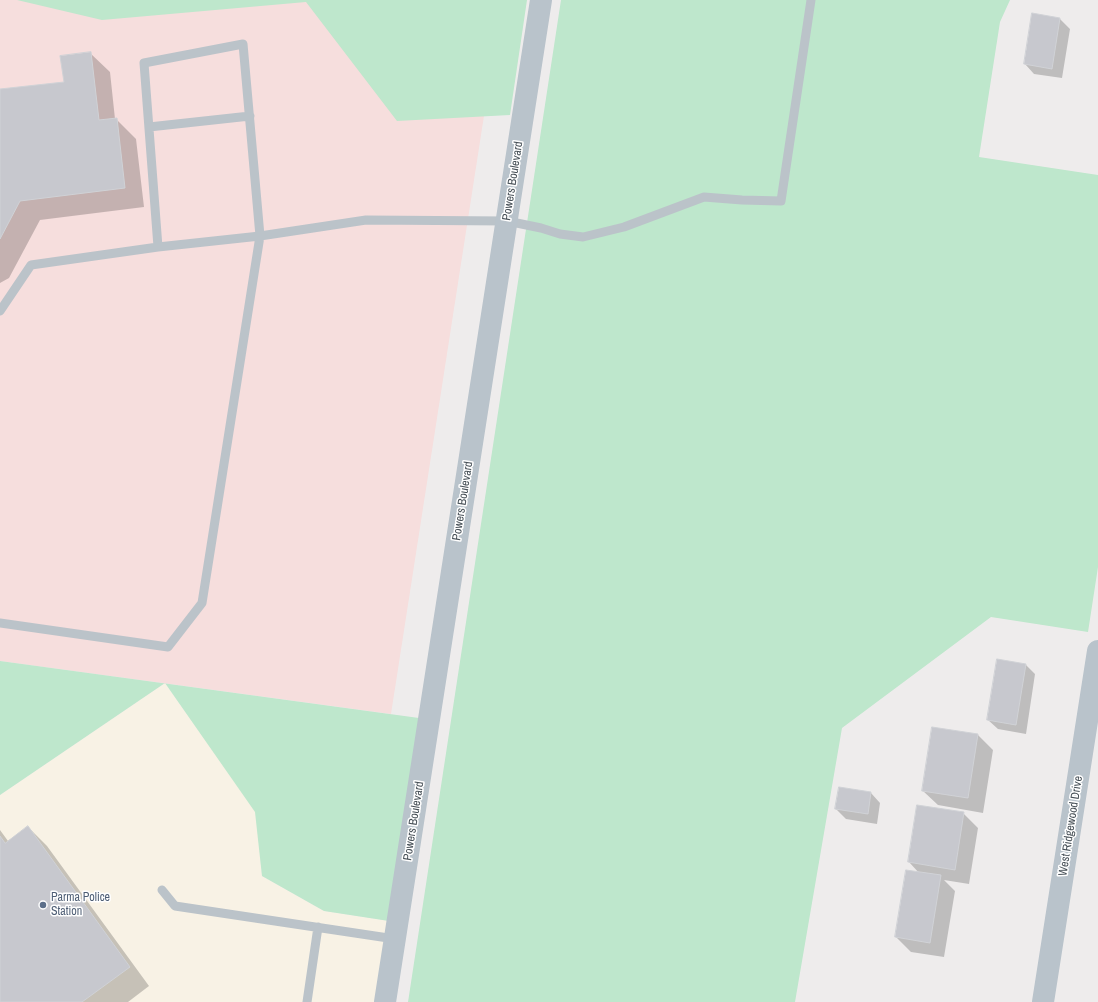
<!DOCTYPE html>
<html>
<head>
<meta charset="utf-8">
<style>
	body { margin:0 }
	canvas { display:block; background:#eeecec }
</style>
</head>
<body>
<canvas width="1098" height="1002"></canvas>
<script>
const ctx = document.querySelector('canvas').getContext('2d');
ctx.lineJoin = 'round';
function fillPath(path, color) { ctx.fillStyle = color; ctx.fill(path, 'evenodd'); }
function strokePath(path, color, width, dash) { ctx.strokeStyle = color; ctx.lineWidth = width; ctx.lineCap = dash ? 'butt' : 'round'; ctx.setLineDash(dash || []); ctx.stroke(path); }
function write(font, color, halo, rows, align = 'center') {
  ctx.font = font + ' "Archivo Narrow",sans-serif'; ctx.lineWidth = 3; ctx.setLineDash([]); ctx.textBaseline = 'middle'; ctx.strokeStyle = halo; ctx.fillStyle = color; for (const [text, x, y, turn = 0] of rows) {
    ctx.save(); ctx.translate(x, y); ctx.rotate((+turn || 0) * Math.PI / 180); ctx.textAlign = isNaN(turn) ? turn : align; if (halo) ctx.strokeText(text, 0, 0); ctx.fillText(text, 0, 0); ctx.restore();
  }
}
fillPath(new Path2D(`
	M165,683L256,812L262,876L324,911L389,921L376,1002H0V795Z`), '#f8f2e5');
fillPath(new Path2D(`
	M0,0H502L391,714L0,661Z`), '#f6dedd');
fillPath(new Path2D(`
	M17,0H527L510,115L397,121L306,2L102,20Z
	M561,0H1010L1000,22L979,157L1098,175V567L1088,632L991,617L842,728L795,1002H408Z
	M0,661L419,718L389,921L324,911L262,876L255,812L165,683L0,795Z`), '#bee7cc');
fillPath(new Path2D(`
	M1032,14L1060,19L1070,29L1062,78L1034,74L1025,64Z
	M90,53L110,72L115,119H116L136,139L144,207L40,220L9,278L0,283V90L65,83Z
	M1026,665L1035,674L1026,734L998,729L988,720Z
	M933,728L978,735L993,750L983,813L938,805L923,791Z
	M871,793L880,803L877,824L846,819L836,809Z
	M917,806L963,813L978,828L969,884L944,880L955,891L944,957L911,952L896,937L919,873L909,862Z
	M28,827L47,846L149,986L128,1002H0V830L8,841Z`), '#0003');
const building = new Path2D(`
	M1032,13L1060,18L1052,69L1024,64Z
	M91,52L99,120L117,118L125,188L20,201L0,239V89L64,82L60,56Z
	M997,659L1026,664L1016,725L987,720Z
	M932,727L978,734L968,798L922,791Z
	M839,787L871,792L868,814L835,809Z
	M917,805L964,812L955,870L908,862Z
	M28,826L130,967L82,1002H0V836L5,843Z
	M906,870L941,875L930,943L895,937Z`);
fillPath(building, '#c7c8ce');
strokePath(building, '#d0d2d6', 1);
strokePath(new Path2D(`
	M149,127L250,116
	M0,311L31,265L158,247
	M0,623L168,647L202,603L260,236L158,247L144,63L243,44L260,236L366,220L507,221L541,228L560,234L583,237L624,227L704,197L742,200L781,201L811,0
	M162,890L175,906L395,939
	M307,1002L318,927`), '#bbc3c9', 9);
strokePath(new Path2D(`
	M385,1002L541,0
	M1043,1002L1098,651`), '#b9c3cb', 22);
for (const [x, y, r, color] of [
	[43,905,4,"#5c6f8a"]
]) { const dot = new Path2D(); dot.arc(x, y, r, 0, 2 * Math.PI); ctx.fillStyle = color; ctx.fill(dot); strokePath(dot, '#fff', 1.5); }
write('12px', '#464f56', '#fff', [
	["Powers Boulevard",513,181,-81],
	["Powers Boulevard",463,501,-81],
	["Powers Boulevard",414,821,-81],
	["West Ridgewood Drive",1071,826,-81]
]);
write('12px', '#4e5e75', '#fff', [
	["Parma Police",51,898],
	["Station",51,912]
], 'left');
</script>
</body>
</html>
